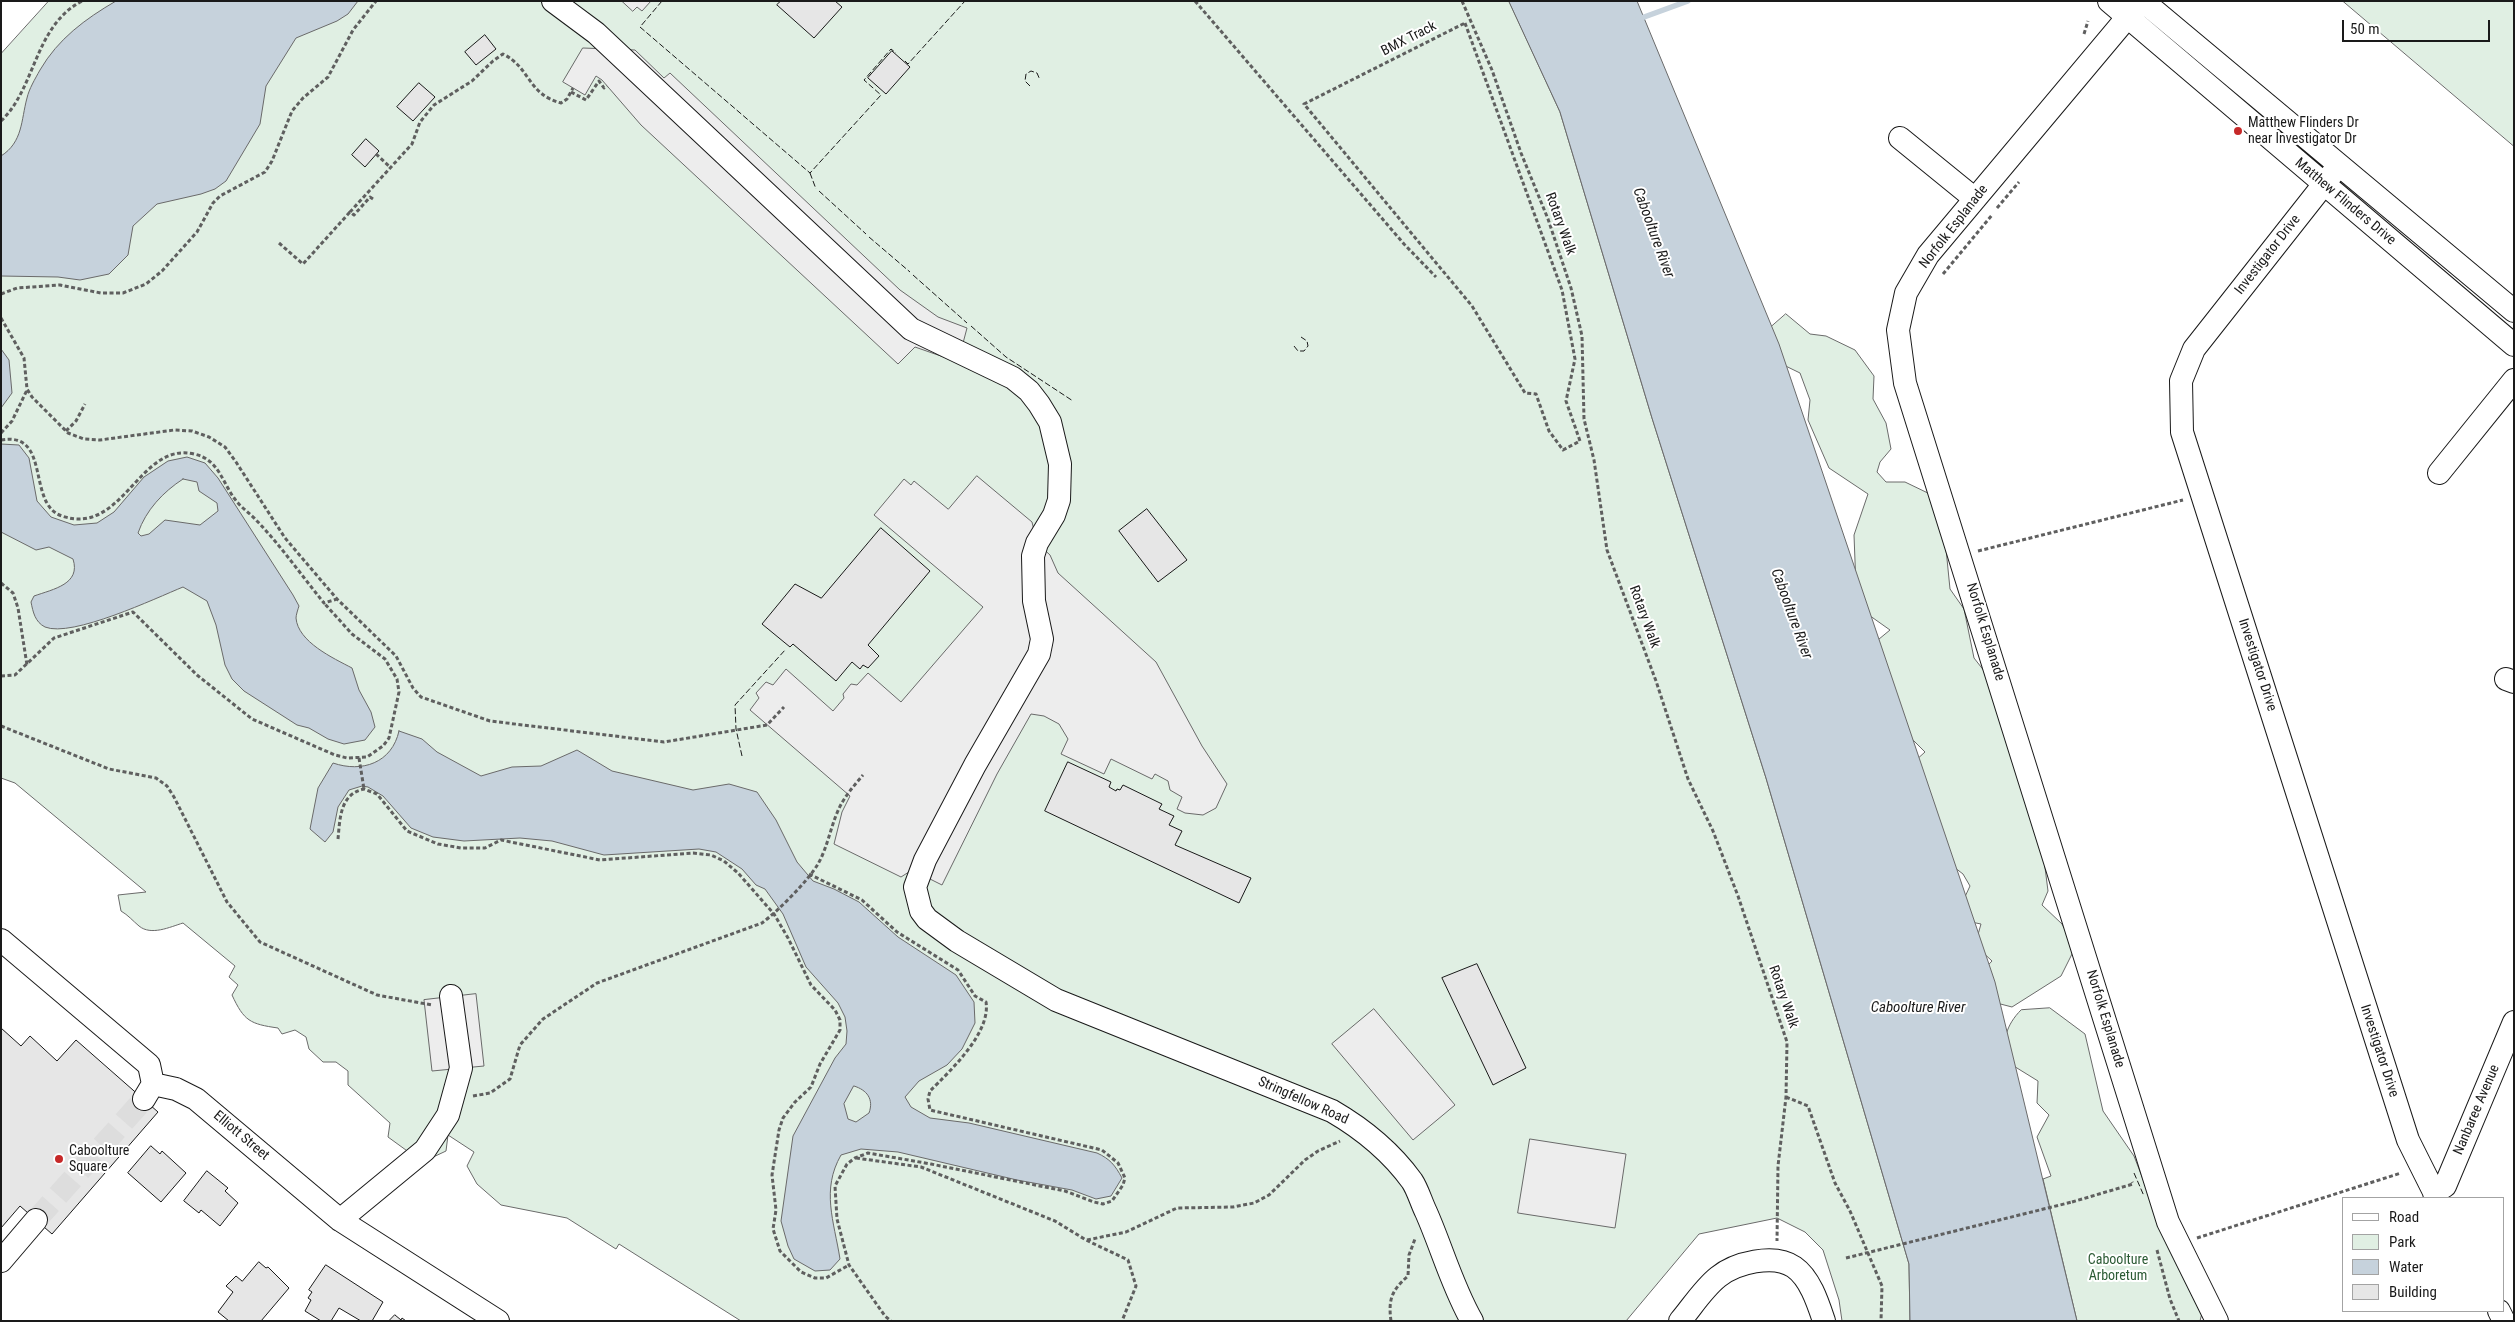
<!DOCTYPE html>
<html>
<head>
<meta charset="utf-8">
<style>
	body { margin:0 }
	#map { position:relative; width:2515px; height:1322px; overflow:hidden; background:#fff; font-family:"Roboto Condensed",sans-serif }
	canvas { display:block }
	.frame { position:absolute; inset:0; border:2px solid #1a1a1a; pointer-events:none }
	.legend { position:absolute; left:2342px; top:1197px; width:162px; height:115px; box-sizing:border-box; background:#fff; border:1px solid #a3a3a3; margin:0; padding:6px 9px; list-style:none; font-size:15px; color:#1a1a1a }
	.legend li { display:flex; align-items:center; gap:10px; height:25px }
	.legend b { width:25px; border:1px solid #a3a3a3 }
	.scale { position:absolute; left:2342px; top:20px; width:148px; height:22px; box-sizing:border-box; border:2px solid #1a1a1a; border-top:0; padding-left:6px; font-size:15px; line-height:18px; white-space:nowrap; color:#1a1a1a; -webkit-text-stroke:4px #fff; paint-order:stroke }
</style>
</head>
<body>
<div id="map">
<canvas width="2515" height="1322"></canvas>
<div class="frame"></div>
<ul class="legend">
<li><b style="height:6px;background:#fff"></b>Road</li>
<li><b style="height:14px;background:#e0efe3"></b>Park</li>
<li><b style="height:14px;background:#c6d2dc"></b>Water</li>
<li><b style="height:14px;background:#e6e6e6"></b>Building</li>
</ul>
<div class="scale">50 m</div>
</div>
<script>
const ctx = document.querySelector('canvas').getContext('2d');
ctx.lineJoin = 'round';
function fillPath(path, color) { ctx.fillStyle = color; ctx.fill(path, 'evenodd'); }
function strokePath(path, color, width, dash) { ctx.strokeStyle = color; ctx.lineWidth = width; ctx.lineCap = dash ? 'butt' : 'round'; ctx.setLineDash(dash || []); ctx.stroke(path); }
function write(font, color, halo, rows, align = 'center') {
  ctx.font = font + ' "Roboto Condensed",sans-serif'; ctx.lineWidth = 4; ctx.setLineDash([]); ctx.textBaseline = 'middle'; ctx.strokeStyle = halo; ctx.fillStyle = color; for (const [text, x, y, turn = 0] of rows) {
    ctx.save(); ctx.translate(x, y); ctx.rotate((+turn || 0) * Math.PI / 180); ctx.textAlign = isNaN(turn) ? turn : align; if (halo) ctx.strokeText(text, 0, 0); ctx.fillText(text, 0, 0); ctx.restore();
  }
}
const green = new Path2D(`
	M49,1H1509L1560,112L1652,418L1766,778L1909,1264L1910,1321H1842L1839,1300L1823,1250L1805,1232L1777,1218L1699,1234L1626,1321H741L619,1244L616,1249L567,1218L501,1205L477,1184L467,1166L474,1152L448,1135L446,1151L429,1159L410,1153L388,1137L390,1123L348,1085V1071L336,1062H323L309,1049L306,1037L295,1030L282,1034L278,1028C250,1024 244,1021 232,995L238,985L229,977L235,966L183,923C170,927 151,936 139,926C133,921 128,915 121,911L118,895L146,892L15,783L1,778V54Z
	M2343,1H2514V146Z
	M1786,314L1810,334L1826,336L1855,350L1874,376L1873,399L1886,423L1891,449L1880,462L1877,472L1886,482H1905L1932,495L1946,549L1950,589L1964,609L1974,658L1992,681L2042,844L2048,891L2042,905L2062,924L2075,948L2061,976L2012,1007L1985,1000L1975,979L1992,961L1975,945L1981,924L1971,922L1963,901L1970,886L1963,874L1946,861L1905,770L1925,752L1906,733L1873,644L1890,630L1866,613L1856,587L1854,535L1868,494L1829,468L1808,420L1810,400L1800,373L1763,355V334Z
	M2050,1008L2085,1034L2103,1111L2134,1156L2153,1205L2203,1309L2200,1321H2077L2043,1179L2051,1176L2037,1137L2049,1115L2037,1103L2038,1081L2004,1060C2003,1040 2006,1025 2021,1010Z`);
fillPath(green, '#e0efe3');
strokePath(green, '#6a6a6a', 1);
const parking = new Path2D(`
	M622,1H651L642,11L637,7L633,11Z
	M583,48L635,50L664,78L670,73L900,290L938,317L967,328L958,362L915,347L898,364L641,125L602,80L596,76L585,95L563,82Z
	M977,476L1032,522L1037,543L1050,555L1058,573L1156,662L1202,746L1227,784L1216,808L1203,815L1185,813L1177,809L1182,797L1170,790L1168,781L1155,774L1152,779L1111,759L1104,774L1061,754L1068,739L1059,724L1044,716L1031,714L997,774L942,885L912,870L901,877L834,844L842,812L850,796L750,710L759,698L756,693L766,682L773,685L786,669L833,711L844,698L843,694L851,684L857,685L868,673L901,702L983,607L874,515L904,479L911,485L914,481L948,509Z
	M476,994L484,1066L432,1071L424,1000Z
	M1374,1009L1455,1105L1413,1140L1332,1044Z
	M1530,1139L1626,1154L1615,1228L1518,1213Z`);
fillPath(parking, '#ededed');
strokePath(parking, '#6a6a6a', 1);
const water = new Path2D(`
	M116,1H358L348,14L337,21L296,38L266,86L260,124L226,181L215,189L201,194L157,204L133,226L128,255L109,274L80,280L58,277L1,276V156C23,142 21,120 27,98C29,89 35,79 40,70C58,39 85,19 116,1Z
	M1509,1H1637L1779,344L1995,982L2077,1321H1910L1909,1264L1766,778L1652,418L1560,112Z
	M1,349L9,360L12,393L1,408Z
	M1,444L19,445L29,458L37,501L51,517L74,525L97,523L114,512L144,477L168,461L187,457L205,463L218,478L293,595L299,606C298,609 296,615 296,618C298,642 333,658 352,668L359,690L371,712L375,727L365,740L344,744L328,739L309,728L297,725L244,691L232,679L225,665L216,625L207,601L183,587C156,598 72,638 45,627C35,622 33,612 31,602L34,596C54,589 81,584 73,559L49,547L36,550L1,532ZM183,479L197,482L199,491L217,503L218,511L200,525L165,520L149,534L141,536L138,533C146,510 163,492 183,479Z
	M399,731L422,739L437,752L481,776L512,767L541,766L577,750L612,771L693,790L729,784L757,792L776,820L797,862L813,881L834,889L859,902L898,937L956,975L974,1002L975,1023L962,1049L947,1065L919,1081L905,1097L911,1107L930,1118L969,1123L1097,1153C1110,1159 1115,1165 1122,1178L1111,1196L1096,1199L1072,1190L1017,1180L898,1152L861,1149L841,1155C821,1190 834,1221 840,1259L830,1270L815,1271L794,1259L788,1246L781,1221L793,1136L835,1058L846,1044L847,1031L845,1017L838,1003L806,967L783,914L765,889L756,885L742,869L716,852L699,849L604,855L552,841L520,838L464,841L433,837L411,828L383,796L368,787L362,786L349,790L338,807L333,832L325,842L310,829L318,788L333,763C362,773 392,763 399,731ZM854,1086C867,1090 874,1099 869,1113L856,1122L848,1119L844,1104Z`);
fillPath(water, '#c6d2dc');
strokePath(water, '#6a6a6a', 1);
strokePath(new Path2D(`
	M1636,20L1688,1`), '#c6d2dc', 5.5);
const building = new Path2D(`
	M781,1H835L842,7L814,38L777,5Z
	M485,35L496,49L476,65L465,52Z
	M892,51L910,67L886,94L868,78Z
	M419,83L435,97L413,121L397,107Z
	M366,139L379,151L365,167L352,155Z
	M1147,509L1187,560L1158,582L1119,531Z
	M881,528L930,571L868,645L879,656L868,668L863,665L860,669L852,662L836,681L793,644L790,647L762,624L795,584L821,598Z
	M1068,762L1111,782L1109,787L1116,791L1117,789L1120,790L1123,785L1162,804L1159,809L1174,816L1169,825L1182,831L1175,845L1251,878L1239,903L1045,811Z
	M1477,964L1526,1068L1493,1085L1442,978Z
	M1,1028L21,1046L30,1036L57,1061L76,1040L158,1112L52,1234L20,1206L1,1228Z
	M151,1146L160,1154L162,1151L186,1173L161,1202L128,1173Z
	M207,1171L228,1188L225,1191L238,1203L220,1226L201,1210L199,1213L184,1201Z
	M259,1262L266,1268L268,1267L289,1288L261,1321H229L218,1312L233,1292L226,1286L236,1276L242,1281Z
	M326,1265L383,1302L372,1321H361L339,1308L331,1321H321L305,1311L311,1300L308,1298L312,1292L309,1290Z
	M395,1315L401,1320L402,1318L406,1321H389Z`);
fillPath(building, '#e6e6e6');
strokePath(building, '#1a1a1a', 1);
strokePath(new Path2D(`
	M36,1220L144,1099`), '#ddd', 22, [22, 11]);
const minor = new Path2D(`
	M553,1L596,33L911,329L1013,378L1029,391L1039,404L1050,422L1060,464L1059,500L1054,515L1037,543L1033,556L1034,601L1042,639L1039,654L975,765L925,860L915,887L921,911L927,919L957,941L1056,1000L1332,1111C1363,1129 1391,1152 1412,1181C1418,1190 1421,1202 1426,1212C1442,1248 1452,1286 1472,1321
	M2109,1L2514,345
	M2141,1L1928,255L1906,293L1898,330L1905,383L2168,1222L2217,1321
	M2143,1L2514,311
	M1900,138L1975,199
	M2339,165L2194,349L2181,381L2182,432L2408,1140L2437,1198
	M2439,473L2514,380
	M2506,679L2514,682
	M1,940L149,1065L153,1084L144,1099
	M153,1084L176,1089L196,1099L340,1220L498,1321
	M2434,1193L2445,1186L2514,1022
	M340,1220L425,1150L448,1115L461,1068L451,996
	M1,1261L36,1220
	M2499,1311L2504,1321
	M1680,1321C1692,1307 1703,1289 1718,1277C1735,1263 1774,1253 1794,1267C1810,1278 1818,1303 1824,1321`);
strokePath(minor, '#1a1a1a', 24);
strokePath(new Path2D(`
	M1195,1L1404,244L1436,277
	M1462,1L1492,70L1521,153L1548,219L1571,288L1582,336L1584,419L1594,460L1607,550L1656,681L1688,779L1713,831L1738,896L1787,1042L1786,1097L1778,1166L1777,1241
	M1465,23L1562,290L1575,359L1566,401L1580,441L1563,450L1549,431L1536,394L1525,393L1472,306L1304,104Z
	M2084,34L2088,21
	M571,92L586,100L599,81L604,88L607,86
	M1,121C36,88 34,26 82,1
	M376,154L390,167
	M373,199L370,197L354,215L350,212L412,144L420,122L434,105L472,81L493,61L503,54C531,68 527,94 561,103L567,99L573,88
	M1997,208L2019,182
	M279,243L303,264L350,212
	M1943,274L1992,215
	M1,294L17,288L60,285L101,293H123L146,284L162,271L197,232L213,203L220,196L265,172L272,161L292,111L303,98L328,77L353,30L376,1
	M1,318L24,358L27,389L32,397L68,433L84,439L100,440L174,430L192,431L209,437L225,447L236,462L285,538L337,599L396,656L413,688L421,697L490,721L664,742L767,725L784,707
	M66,431L76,421L85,404
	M1,433L12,421L27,390
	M1,440C52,431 26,504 62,516C123,537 139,441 194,454C221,460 222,485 238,503C243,509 251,514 257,521C281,546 302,576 324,603L337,599
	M1978,551L2183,500
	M1,583L13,593L18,608L27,665
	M1,676L15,675L54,638L133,612L197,675L252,719L335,755L347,758L367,757L383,746L389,738L399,692L397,679L385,659L352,634L324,603
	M1,726L109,769L156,778L167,786L174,797L227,902L260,942L377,995L432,1005
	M359,758L364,789
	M338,839C340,818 340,794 364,789L377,794L407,831L438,844L461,848H485L501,840L600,860L693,853L711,855L724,861L738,873L774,914L788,938L811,985L835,1010L840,1020V1030L820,1064L811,1087L795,1102L783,1118L779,1130L772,1175L776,1210L773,1229L780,1251L801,1272L815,1278H826L849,1265
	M809,874L862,900L897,932L958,970L975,996L986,1002C991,1033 950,1071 930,1091L928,1099L930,1110L1102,1150L1118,1163L1125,1178L1123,1185L1112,1201L1103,1204L1094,1202L1065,1191L931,1164L868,1153L855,1158L847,1164L835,1186L837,1219L849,1265L885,1316L891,1321
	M473,1096L490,1093L510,1079L520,1045L543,1019L597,983L762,923C778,911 808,881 818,864C827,848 830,830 837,813C843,798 853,787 863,775
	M1786,1097L1808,1106L1835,1183L1850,1211L1882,1286L1881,1321
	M856,1158L921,1167L1055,1221L1086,1240L1128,1260L1136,1286L1122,1321
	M2072,1202L2133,1184L2132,1182
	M2197,1238L2401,1173
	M1087,1240L1126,1232L1177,1208L1233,1207L1254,1203L1269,1195L1305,1160L1318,1151L1340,1141
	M2157,1250L2170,1299L2179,1321
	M1391,1321C1388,1299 1392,1290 1408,1276L1409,1255L1415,1239`), '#5f5f5f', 3, [4, 2.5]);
strokePath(minor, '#fff', 22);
strokePath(new Path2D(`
	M1846,1258L2072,1202`), '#5f5f5f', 3, [4, 2.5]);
strokePath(new Path2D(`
	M662,1L640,27L810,173L881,95L864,80L891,49L896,53
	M905,61L908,64L965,1
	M1030,86L1025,81L1026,74L1031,71L1037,73L1040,80
	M810,173L816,189
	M819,191L866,234
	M869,237L910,272
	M913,275L967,323
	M971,326L1006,357L1073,401
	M1294,346L1298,351H1304L1308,346L1307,341L1301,337
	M742,756L736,729L735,705L786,649
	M2134,1173L2144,1196`), '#1a1a1a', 1, [6, 2.5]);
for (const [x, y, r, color] of [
	[2238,131,5,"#c62828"],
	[59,1159,5,"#c62828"]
]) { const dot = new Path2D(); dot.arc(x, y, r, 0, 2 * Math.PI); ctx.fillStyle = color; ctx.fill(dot); strokePath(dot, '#fff', 2); }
write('14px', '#1a1a1a', '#fff', [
	["BMX Track",1409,39,-27],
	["Matthew Flinders Drive",2345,202,40],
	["Rotary Walk",1560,224,70],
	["Norfolk Esplanade",1954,227,-52],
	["Investigator Drive",2268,255,-52],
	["Rotary Walk",1644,617,70],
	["Norfolk Esplanade",1985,632,73],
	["Investigator Drive",2257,665,72],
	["Rotary Walk",1783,997,71],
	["Norfolk Esplanade",2105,1019,73],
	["Investigator Drive",2379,1051,72],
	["Stringfellow Road",1303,1101,24],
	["Nanbaree Avenue",2477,1110,-67],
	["Elliott Street",241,1136,40]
]);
write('14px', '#1a1a1a', '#fff', [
	["Matthew Flinders Dr",2248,123],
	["near Investigator Dr",2248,139],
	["Caboolture",69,1151],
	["Square",69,1167]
], 'left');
write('14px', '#2b5a34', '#fff', [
	["Caboolture",2118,1260],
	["Arboretum",2118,1276]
]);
write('italic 15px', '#1a1a1a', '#fff', [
	["Caboolture River",1653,233,70],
	["Caboolture River",1791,614,70],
	["Caboolture River",1918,1008]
]);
</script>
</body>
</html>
